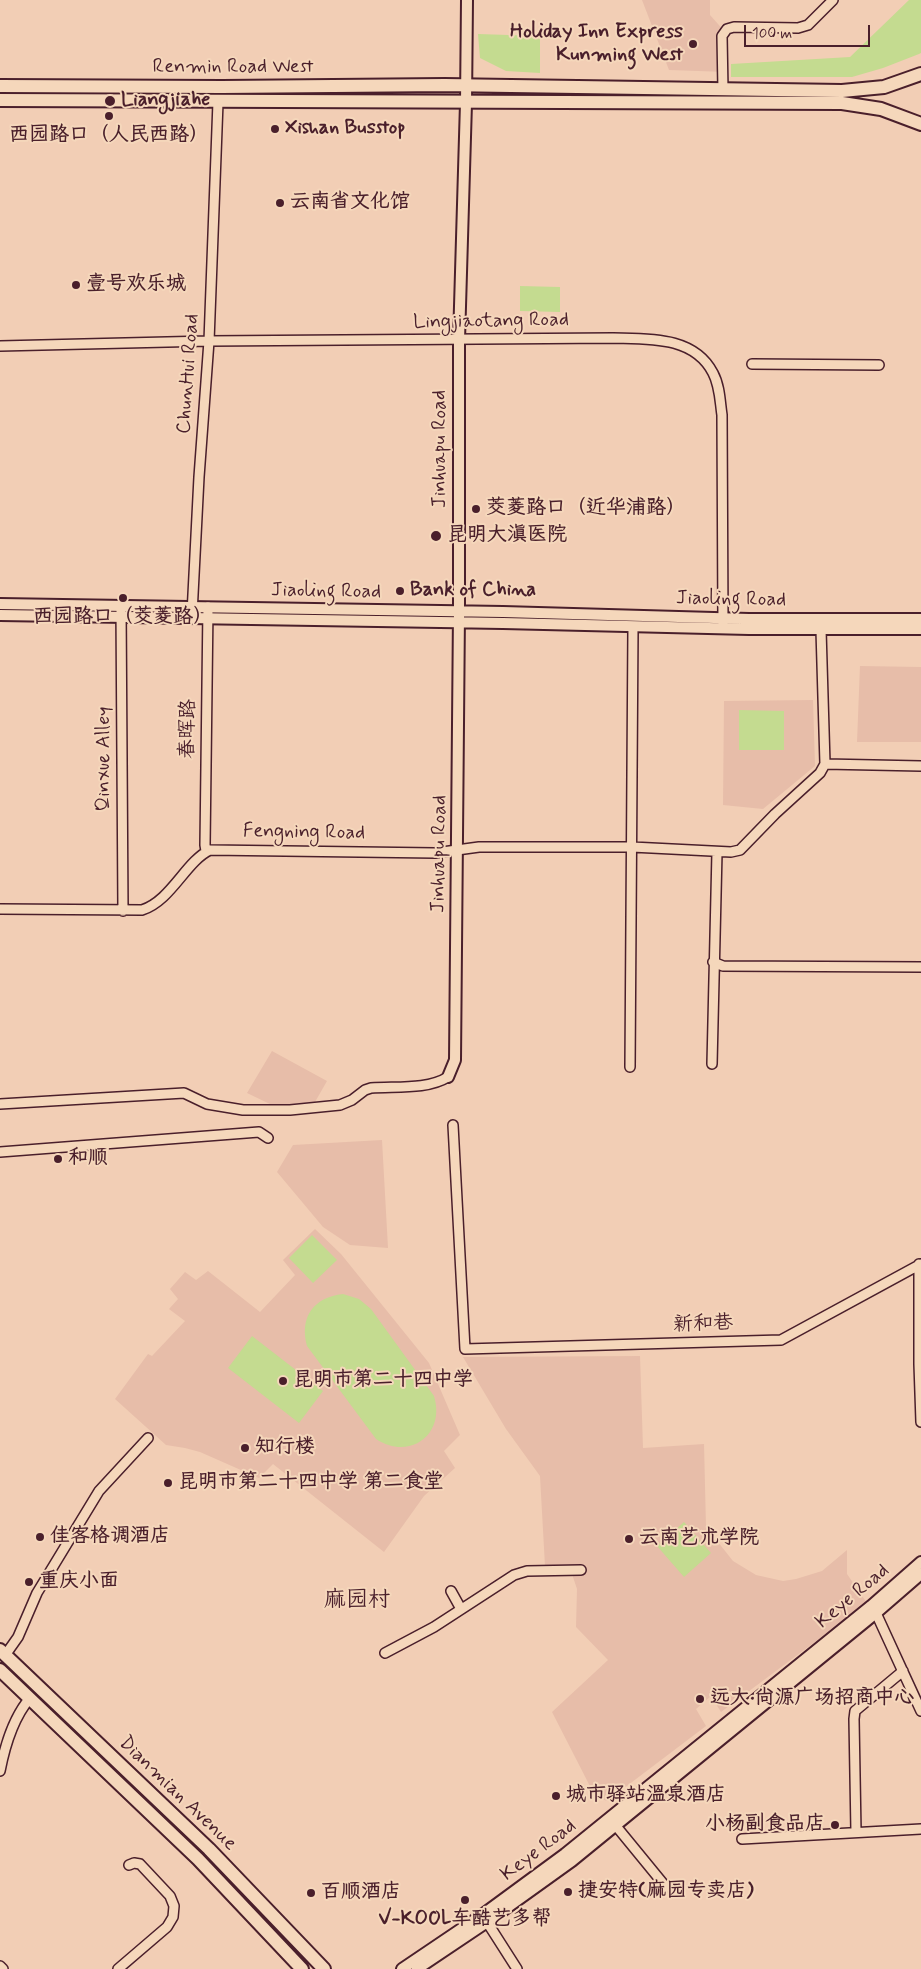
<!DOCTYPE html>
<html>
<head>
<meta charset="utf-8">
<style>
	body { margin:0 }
	#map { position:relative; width:921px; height:1969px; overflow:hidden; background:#f2ceb5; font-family:Mynerve,sans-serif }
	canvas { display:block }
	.scale { position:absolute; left:744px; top:25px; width:126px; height:22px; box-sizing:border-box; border:2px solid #4a1f2b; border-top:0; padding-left:6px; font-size:15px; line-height:18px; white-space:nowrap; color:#4a1f2b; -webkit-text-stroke:4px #f5d7bb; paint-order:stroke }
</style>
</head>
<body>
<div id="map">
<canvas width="921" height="1969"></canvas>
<div class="scale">100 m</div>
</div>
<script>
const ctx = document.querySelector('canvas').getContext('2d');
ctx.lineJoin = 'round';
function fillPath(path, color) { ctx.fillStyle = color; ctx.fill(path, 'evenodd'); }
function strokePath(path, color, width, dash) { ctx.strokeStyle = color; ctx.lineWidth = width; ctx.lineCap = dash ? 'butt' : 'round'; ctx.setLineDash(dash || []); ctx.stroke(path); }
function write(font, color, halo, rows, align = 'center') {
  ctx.font = font + ' Mynerve,"LXGW WenKai TC",sans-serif'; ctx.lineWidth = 4; ctx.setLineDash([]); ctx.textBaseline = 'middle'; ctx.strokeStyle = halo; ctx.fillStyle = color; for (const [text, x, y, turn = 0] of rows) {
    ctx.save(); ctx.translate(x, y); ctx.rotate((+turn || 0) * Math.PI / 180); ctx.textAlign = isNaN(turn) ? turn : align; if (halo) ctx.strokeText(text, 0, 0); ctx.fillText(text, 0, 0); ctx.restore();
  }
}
fillPath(new Path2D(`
	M642,0H710V15L726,33L727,72L669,70Z
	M860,666L921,667V742H857Z
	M813,700L815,766L763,809L723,805L724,701Z
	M272,1051L327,1081L315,1102L274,1106L247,1093Z
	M382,1140L388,1248L350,1245L323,1227L277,1172L293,1145Z
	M315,1229L341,1254L429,1363L460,1435L444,1451L455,1468L424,1496L384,1552L273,1464L259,1478L200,1452L185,1448L166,1445L115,1399L148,1354L152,1356L185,1321L169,1309L178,1299L170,1289L185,1272L196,1280L208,1271L260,1312L295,1275L283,1260Z
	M640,1356L643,1448L704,1444L706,1527L733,1561L756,1575L783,1581L796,1579L822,1571L847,1550V1574L867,1603L721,1712L711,1696L696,1709L706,1726L607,1801L595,1796L552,1712L608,1660L576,1627L577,1589L570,1568L545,1566L540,1476L506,1429L463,1357Z`), '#e7bda9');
fillPath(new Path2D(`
	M909,0H921V53L919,54L883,68L852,77H731V64L850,57Z
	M478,34L540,36V73L506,71L480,58Z
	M520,286L560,287V312L520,311Z
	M739,710L784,711V750H739Z
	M312,1235L337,1260L313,1283L289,1258Z
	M343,1294L359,1299L371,1309L434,1396C446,1435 409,1461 376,1439L307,1346C299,1317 314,1297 343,1294Z
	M252,1336L323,1391L299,1423L228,1368Z
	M684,1522L711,1553L684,1577L657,1546Z`), '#c4db90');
const minor = new Path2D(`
	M723,90L722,36L727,29L734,27L798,28L808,25L833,0
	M0,346L209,341L613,338C649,339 694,336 713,373C720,386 720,402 722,415L723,625
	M752,364L879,365
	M121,607L123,911
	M192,614L199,477L209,341L218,102
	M825,764L921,766
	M206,851L205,845L208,607
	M0,909L142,910C171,901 186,861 210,850L435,853L479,847H632L731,852L740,850L775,814L820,773L825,764L821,630
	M713,962L723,966L921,967
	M712,1064L717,852
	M630,1067L633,627
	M0,1104L184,1093L207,1104L243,1110H290L340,1105L352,1100L365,1090L371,1088C395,1086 427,1090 448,1077
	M453,1125L465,1349L781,1340L921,1264
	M0,1152L259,1132L268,1138
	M919,1264V1364L921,1422
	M451,1591L461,1609
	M876,1613L921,1711
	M385,1653L434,1627L514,1575L527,1571L581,1570
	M6,1654L18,1637L37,1593L99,1491L148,1438
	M0,1771C5,1745 13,1718 30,1698
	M616,1826L666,1887
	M856,1832L854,1719L855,1711L903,1671
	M742,1839L921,1829
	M487,1922L517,1969
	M0,1966L3,1969
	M118,1969L167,1927L173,1917L174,1906L170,1896L140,1864L134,1863L129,1865`);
const tertiary = new Path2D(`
	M0,604L503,612L749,619H921
	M0,615L503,623L749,629H921
	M448,1077L455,1060L459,612V340L466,103L467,0
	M402,1969L482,1915L565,1854L871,1606L921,1562
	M417,1969L487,1922L572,1861L876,1613L921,1574`);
const primary = new Path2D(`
	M0,86L222,87L445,85L842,91L884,87L921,74
	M0,100L842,103L881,109L921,124
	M0,1650L209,1849L324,1969
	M0,1670L198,1859L302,1969`);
strokePath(minor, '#4a1f2b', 12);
strokePath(tertiary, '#4a1f2b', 14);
strokePath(primary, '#4a1f2b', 16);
strokePath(minor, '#f5d7bb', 9);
strokePath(tertiary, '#f5d7bb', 10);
strokePath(primary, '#f5d7bb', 12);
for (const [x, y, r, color] of [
	[693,44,5,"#4a1f2b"],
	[110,101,6,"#4a1f2b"],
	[109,116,5,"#4a1f2b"],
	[275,129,5,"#4a1f2b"],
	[280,203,5,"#4a1f2b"],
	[76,285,5,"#4a1f2b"],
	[476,509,5,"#4a1f2b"],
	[436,536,6,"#4a1f2b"],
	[400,591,5,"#4a1f2b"],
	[123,598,5,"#4a1f2b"],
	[58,1159,5,"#4a1f2b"],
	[283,1381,5,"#4a1f2b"],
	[245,1448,5,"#4a1f2b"],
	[168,1483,5,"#4a1f2b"],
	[40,1537,5,"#4a1f2b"],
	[629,1539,5,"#4a1f2b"],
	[29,1582,5,"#4a1f2b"],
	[700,1699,5,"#4a1f2b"],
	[556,1796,5,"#4a1f2b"],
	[835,1825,5,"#4a1f2b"],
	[568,1892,5,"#4a1f2b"],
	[311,1893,5,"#4a1f2b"],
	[465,1900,5,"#4a1f2b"]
]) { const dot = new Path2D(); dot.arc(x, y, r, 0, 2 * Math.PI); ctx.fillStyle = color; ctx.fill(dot); strokePath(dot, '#f5d7bb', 2); }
write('bold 20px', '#4a1f2b', '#f5d7bb', [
	["Holiday Inn Express",683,33,"right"],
	["Kunming West",683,56,"right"],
	["Liangjiahe",121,101],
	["Xishan Busstop",285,129],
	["西园路口（人民西路）",109,136,"center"],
	["云南省文化馆",290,203],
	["壹号欢乐城",86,285],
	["茭菱路口（近华浦路）",486,509],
	["昆明大滇医院",447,536],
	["Bank of China",410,591],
	["西园路口（茭菱路）",123,618,"center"],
	["和顺",68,1159],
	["昆明市第二十四中学",293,1381],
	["知行楼",255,1448],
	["昆明市第二十四中学 第二食堂",178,1483],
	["佳客格调酒店",50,1537],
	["云南艺术学院",639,1539],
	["重庆小面",39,1582],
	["远大·尚源广场招商中心",710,1699],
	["城市驿站温泉酒店",566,1796],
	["小杨副食品店",825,1825,"right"],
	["捷安特(麻园专卖店)",578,1892],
	["百顺酒店",321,1893],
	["V-KOOL车酷艺多帮",465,1920,"center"]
], 'left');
write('20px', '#4a1f2b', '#f5d7bb', [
	["Renmin Road West",233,68],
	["Lingjiaotang Road",491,322,-1],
	["ChunHui Road",189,374,-86],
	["Jinhuapu Road",441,449,-90],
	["Jiaoling Road",326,592,1],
	["Jiaoling Road",731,600,1],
	["春晖路",189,729,-89],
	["Qinxue Alley",105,759,-90],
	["Fengning Road",304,833,1],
	["Jinhuapu Road",440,854,-89],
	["新和巷",703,1325,-2],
	["Keye Road",853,1597,-40],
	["Dianmian Avenue",177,1794,44],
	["Keye Road",539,1851,-37]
]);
write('22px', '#4a1f2b', '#f5d7bb', [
	["麻园村",357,1601]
]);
</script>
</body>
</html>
